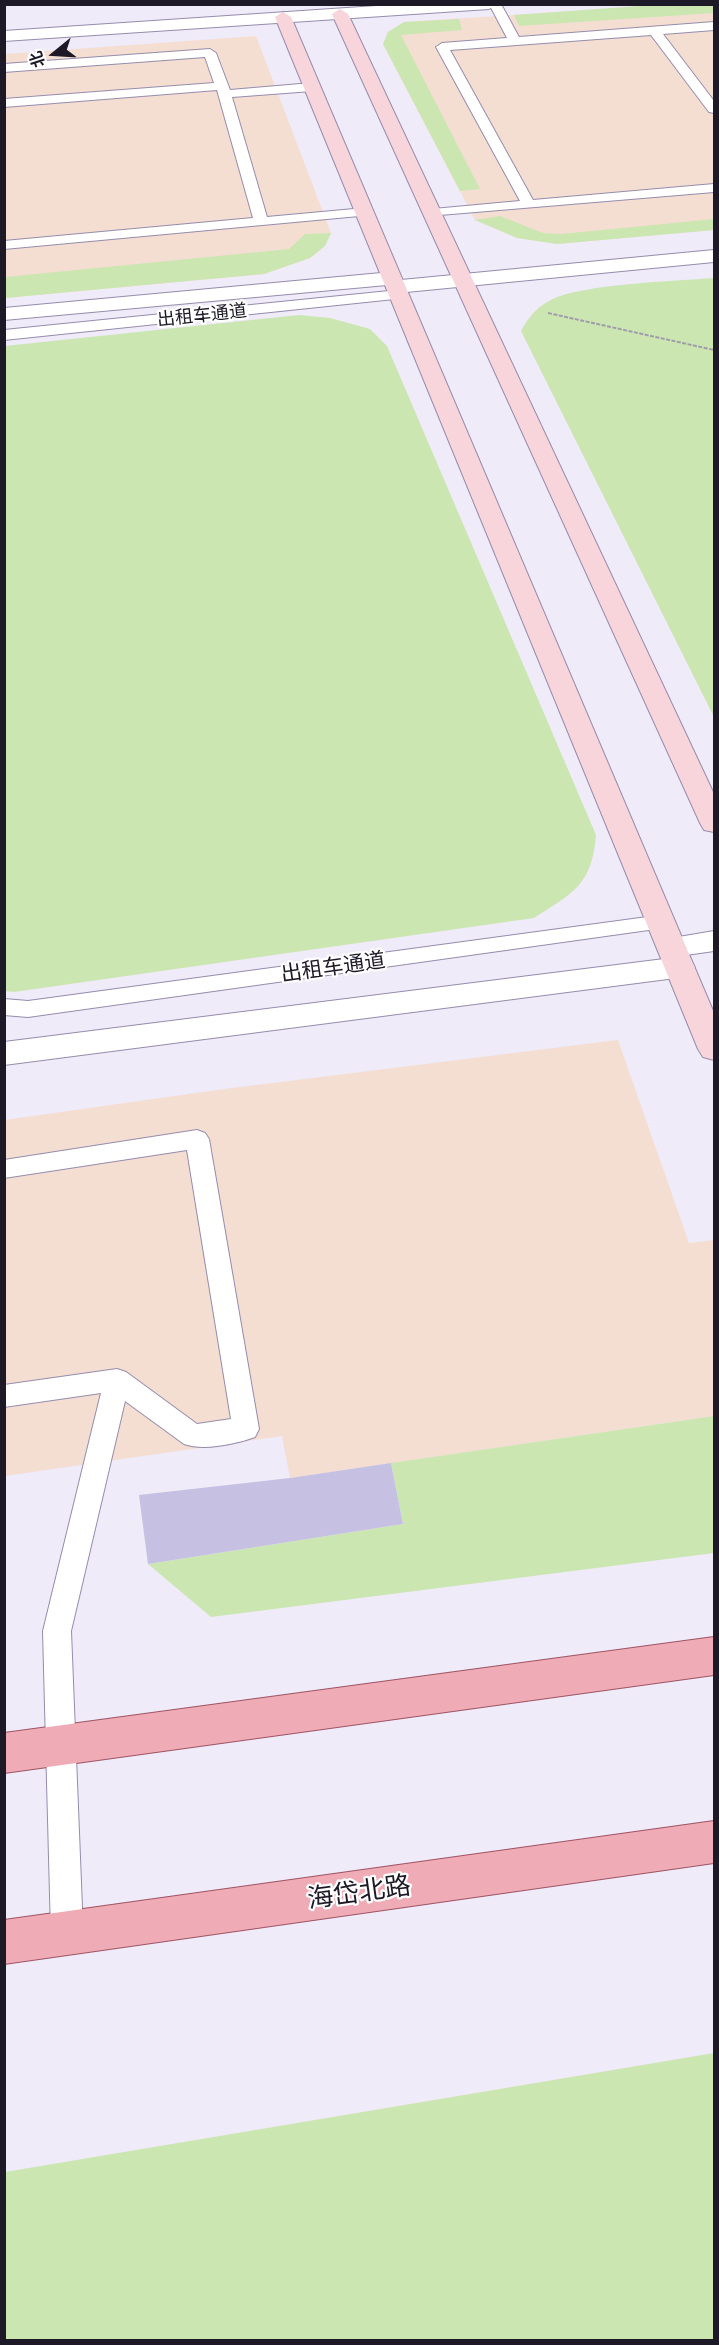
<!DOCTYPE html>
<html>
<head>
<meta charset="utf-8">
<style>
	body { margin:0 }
	#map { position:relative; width:719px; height:2345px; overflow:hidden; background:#efebf9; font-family:Ubuntu,"Noto Sans SC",sans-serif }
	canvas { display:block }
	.frame { position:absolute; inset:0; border:6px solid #1d1926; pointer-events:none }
	.north { position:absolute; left:24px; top:24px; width:60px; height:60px; -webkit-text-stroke:4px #fff; paint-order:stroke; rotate:252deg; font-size:16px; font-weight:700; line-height:24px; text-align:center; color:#1d1926 }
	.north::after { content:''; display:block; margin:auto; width:21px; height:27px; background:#1d1926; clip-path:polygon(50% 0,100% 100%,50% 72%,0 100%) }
</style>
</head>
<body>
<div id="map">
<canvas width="719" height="2345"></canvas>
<div class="frame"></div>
<div class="north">北</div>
</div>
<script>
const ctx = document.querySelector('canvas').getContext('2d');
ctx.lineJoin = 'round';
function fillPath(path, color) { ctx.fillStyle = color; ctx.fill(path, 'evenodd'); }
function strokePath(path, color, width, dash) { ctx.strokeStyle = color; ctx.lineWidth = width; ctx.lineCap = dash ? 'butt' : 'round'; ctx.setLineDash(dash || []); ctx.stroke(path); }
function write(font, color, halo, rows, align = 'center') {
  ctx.font = font + ' Ubuntu,"Noto Sans SC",sans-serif'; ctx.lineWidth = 4.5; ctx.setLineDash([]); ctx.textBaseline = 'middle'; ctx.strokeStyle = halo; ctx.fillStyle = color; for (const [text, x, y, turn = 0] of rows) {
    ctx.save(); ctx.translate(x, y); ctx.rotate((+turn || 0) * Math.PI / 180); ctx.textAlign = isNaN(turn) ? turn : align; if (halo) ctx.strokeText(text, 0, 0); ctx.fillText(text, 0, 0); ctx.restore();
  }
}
fillPath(new Path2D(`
	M667,5H714V230L557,244L517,238L475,220L383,44L388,32L404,22Z
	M256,36L331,233L325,246L310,258L264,274L5,298V54Z
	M618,1040L689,1243L714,1240V1416L290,1478L282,1436L5,1476L4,1120L224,1089Z`), '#f4ded2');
fillPath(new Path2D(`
	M667,4L714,5V13L519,26L514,15Z
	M459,19L462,30L401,35L480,189L460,191L383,44L388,32L404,22Z
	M500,216L543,233L561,234L714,219V230L557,244L517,238L475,220Z
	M331,233L325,246L310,258L264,274L5,298V277L289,249L305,234Z
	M714,278V717L521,331C528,318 536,308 549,301C577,284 678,281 714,278Z
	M299,315L330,318L370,329L387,346L596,835C592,885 573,893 534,918L14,992L5,991V346Z
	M714,1416V1553L211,1617L148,1564L403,1524L391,1463Z
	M714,2053V2339L5,2340V2172Z`), '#cce6b2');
fillPath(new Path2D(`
	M391,1463L403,1524L148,1564L139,1495L290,1478Z`), '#c6c0e3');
const service = new Path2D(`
	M489,4H501L519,37L714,22V30L663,34L714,101V113L709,112L651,35L450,50L533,200L714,184V192L428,216L426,213L433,209L520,201L436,47L442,43L507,38Z
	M210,49L216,53L230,90L312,83L318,87L312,91L232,97L267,217L365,208L372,212L370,215L4,249V241L253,218L217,90L4,107V99L214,83L205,57L4,72V64Z
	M399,290L407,295L404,298L4,340V330Z
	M662,915L670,917L673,922L670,927L28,1017L4,1015V999L28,1001Z
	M197,1130L205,1133L209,1139L259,1429L255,1437C236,1444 203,1451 184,1444L125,1401L71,1631L83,1933L78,1944L67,1949L56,1944L51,1933L43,1631L101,1393L4,1407V1385L117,1369L126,1372L197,1424L231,1419L187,1150L4,1178V1160Z`);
const tertiary = new Path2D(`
	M406,4H497L489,9L4,41V31Z
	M714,250V262L396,293L389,291L386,287L387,285L4,320V308L392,272L399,274L401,280Z
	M714,931V951L672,957L661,954L657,947L661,940Z
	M680,957L691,960L695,968L691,976L4,1065V1042Z`);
const secondary = new Path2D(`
	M340,9L348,14L714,794V832L704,830L700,823L332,14Z
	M283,12L291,17L714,1013V1060L703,1057L698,1049L275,17Z`);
const primary = new Path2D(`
	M714,1637V1675L4,1773V1733Z
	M714,1821V1863L4,1964V1920Z`);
strokePath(service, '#968cad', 2);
strokePath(tertiary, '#968cad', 2);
strokePath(secondary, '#968cad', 2);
strokePath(primary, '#9f5464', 2);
strokePath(new Path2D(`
	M548,313L714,350`), '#a09caa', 2, [4, 1.5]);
fillPath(service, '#fff');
fillPath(tertiary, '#fff');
fillPath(secondary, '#f7d5db');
fillPath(primary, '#efabb6');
write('18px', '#1d1926', '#fff', [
	["出租车通道",202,315,-6]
]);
write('21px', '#1d1926', '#fff', [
	["出租车通道",333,967,-8]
]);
write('26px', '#1d1926', '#fff', [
	["海岱北路",359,1892,-8]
]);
</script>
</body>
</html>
